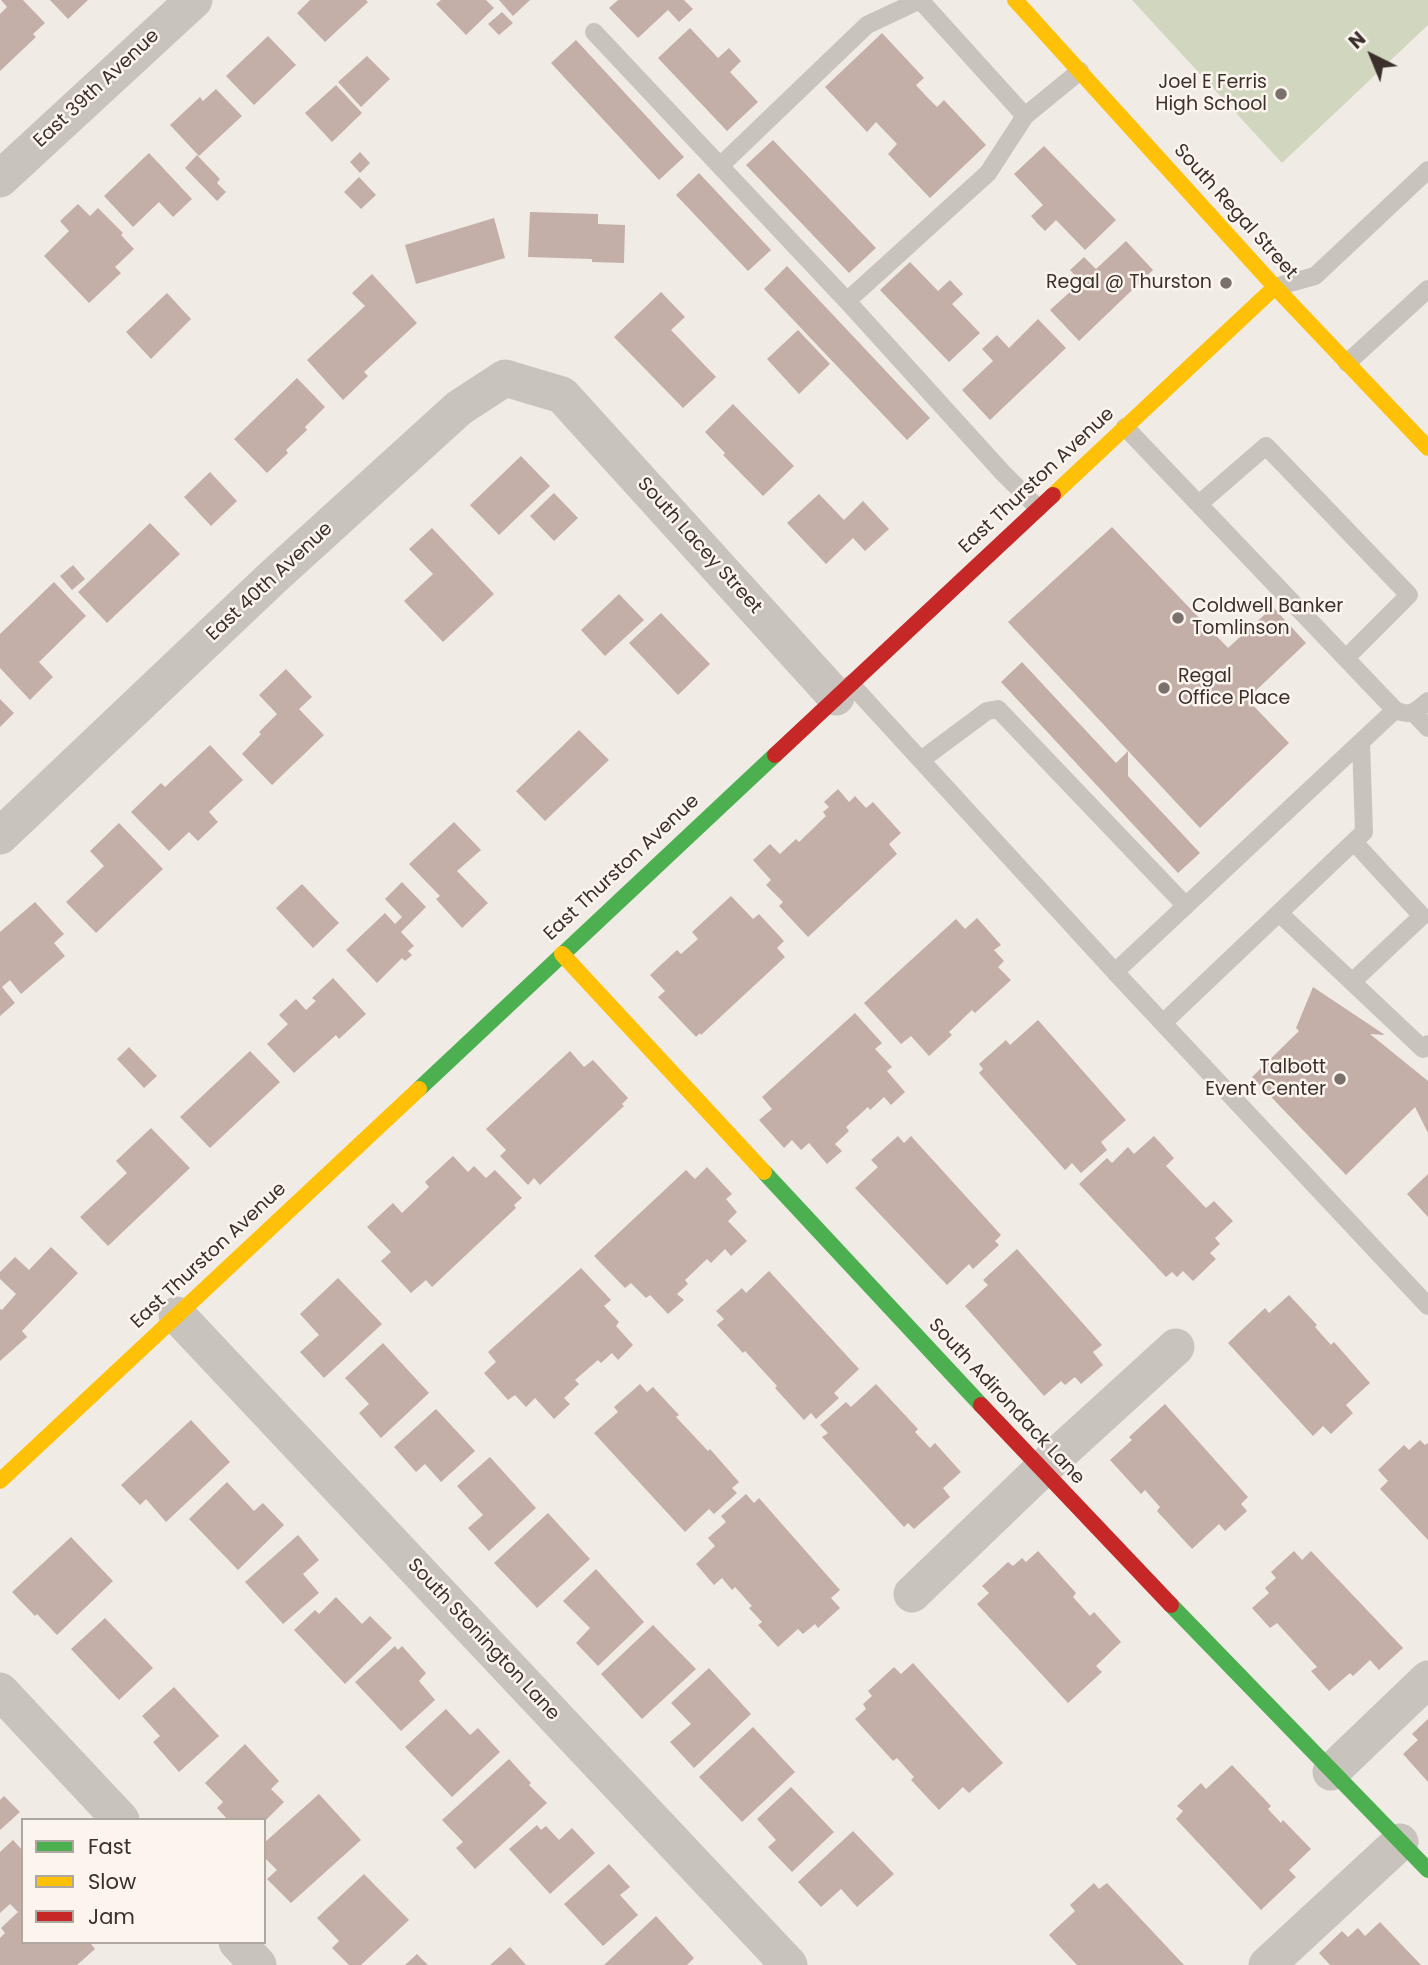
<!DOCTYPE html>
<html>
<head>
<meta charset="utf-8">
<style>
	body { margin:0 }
	#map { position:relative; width:1428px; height:1965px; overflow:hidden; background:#f0ebe5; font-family:Poppins,sans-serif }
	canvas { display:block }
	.legend { position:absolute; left:21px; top:1818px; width:245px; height:126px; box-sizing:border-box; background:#fbf5ee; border:2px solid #aea6a0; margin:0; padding:9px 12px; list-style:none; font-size:21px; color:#3b302b }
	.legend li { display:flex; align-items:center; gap:14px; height:35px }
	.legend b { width:35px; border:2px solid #aea6a0 }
	.north { position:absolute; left:1337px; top:21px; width:70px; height:70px; -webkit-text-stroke:5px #fbf5ee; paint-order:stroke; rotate:317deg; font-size:19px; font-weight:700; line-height:28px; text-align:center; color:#3b302b }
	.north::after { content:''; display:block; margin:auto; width:24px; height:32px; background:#3b302b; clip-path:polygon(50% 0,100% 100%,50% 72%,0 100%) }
</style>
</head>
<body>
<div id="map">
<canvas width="1428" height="1965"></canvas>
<ul class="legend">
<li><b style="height:9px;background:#4caf50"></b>Fast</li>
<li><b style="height:9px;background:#ffc107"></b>Slow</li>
<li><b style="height:9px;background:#c62828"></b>Jam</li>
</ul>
<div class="north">N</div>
</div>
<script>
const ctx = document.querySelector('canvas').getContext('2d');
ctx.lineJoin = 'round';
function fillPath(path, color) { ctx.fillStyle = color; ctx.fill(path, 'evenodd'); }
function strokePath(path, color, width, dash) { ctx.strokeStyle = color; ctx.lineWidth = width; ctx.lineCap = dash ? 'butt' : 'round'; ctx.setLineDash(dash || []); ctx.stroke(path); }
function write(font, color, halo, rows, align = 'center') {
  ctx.font = font + ' Poppins,sans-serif'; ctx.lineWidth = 5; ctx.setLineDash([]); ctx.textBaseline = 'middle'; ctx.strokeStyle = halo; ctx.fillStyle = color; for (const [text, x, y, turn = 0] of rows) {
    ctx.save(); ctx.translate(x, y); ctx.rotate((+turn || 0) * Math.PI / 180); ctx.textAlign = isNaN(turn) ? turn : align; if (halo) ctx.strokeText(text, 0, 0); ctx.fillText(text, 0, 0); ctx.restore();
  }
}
fillPath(new Path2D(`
	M1132,0H1428V25L1282,163Z`), '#d1d6bf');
fillPath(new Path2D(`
	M1,0H23L45,23L33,34L36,37L0,71V14L7,7Z
	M50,0H88L68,19Z
	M310,0H366L368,2L325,42L297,13Z
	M441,0H486L494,8L466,35L436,4Z
	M499,0H530L513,16Z
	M618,0H684L693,9L679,22L668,10L638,38L609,8Z
	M502,12L513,23L499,35L488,24Z
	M690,28L718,58L729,48L741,61L730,72L758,102L727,131L658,58Z
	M882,33L924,78L916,85L926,96L937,107L944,100L986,145L930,198L888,154L897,144L876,122L867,132L825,87Z
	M268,36L296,65L254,105L226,76Z
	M576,40L684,157L659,180L551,63Z
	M367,56L390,79L361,107L338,82Z
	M336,85L362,113L332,142L305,113Z
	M216,89L242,116L199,156L170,125L200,97L203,101Z
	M773,140L876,248L849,273L746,165Z
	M1044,146L1116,220L1085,250L1056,220L1045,231L1037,223L1031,216L1043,205L1014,174Z
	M360,152L370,163L360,173L350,162Z
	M149,153L192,199L173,217L159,202L133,227L104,196Z
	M197,155L220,179L217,183L226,192L217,201L185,168Z
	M699,173L771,250L748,271L676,195Z
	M359,177L376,195L361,209L344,192Z
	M78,204L90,216L98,208L123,233L121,235L134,249L115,267L121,273L89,303L44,256L69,231L60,221Z
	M530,212L598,214V224L625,225L624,263L592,262V259L528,257Z
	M494,218L505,258L416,284L405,245Z
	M1126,241L1153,270L1079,341L1050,310L1081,282L1070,270L1084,257L1096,269Z
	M910,262L938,291L950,280L963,294L952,304L980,333L949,362L880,290Z
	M787,266L930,418L907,440L764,289Z
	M372,274L417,323L364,372L368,376L343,400L307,360L365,306L352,293Z
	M661,292L685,317L671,330L716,377L683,408L614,337Z
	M167,293L191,319L151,359L126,332Z
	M1038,319L1066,348L990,420L962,390L993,361L982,349L997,335L1009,348Z
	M798,330L830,364L799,394L767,359Z
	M297,378L325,407L305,427L307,430L286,450L288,453L267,473L234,439Z
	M733,404L794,466L763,496L723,455L725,453L705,432Z
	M521,456L550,486L499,535L470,505Z
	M210,472L237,501L211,526L184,497Z
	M554,493L578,518L554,541L530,516Z
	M819,494L844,520L863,501L889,529L865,551L853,538L826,564L787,523Z
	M150,523L180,554L107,623L78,592Z
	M1112,527L1228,648L1273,607L1306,643L1247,699L1289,743L1200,828L1008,622Z
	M432,528L494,594L443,642L404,601L433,574L409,549Z
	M73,565L85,579L72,590L60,576Z
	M54,582L86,616L39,662L53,677L30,700L0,668V634Z
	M619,594L644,620L605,656L581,630Z
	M661,613L710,664L678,695L629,643Z
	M1022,662L1116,763L1128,751V776L1200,853L1178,873L1001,682Z
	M286,669L312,697L299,709L324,735L272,785L242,754L261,734L259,732L277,714L259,695Z
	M0,699L14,713L0,727Z
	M579,730L609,760L545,821L516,791Z
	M210,745L243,780L209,812L218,822L198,841L189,832L169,851L131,812L161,783L165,787Z
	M838,789L849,802L855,796L866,808L873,802L901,833L889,844L897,854L808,937L779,906L783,902L766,885L771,880L753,860L770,844L780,854L796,839L799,842L826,816L823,812L829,807L824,802Z
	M454,822L481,850L457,871L488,903L462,928L436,899L440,896L409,864Z
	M119,823L163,869L96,933L66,902L104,866L90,851Z
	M402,882L426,907L401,932L414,946L408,951L412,955L405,961L402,958L377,983L346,950L385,913L395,924L402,917L385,899Z
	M302,884L339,923L313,948L276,908Z
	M731,896L753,919L759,914L784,941L777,948L785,957L701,1035L700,1033L696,1037L658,997L665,991L650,975L677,950L681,954L698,939L692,932Z
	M35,902L64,934L54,943L65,956L21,994L10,980L2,987L15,1003L0,1016V932Z
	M977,918L1001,945L994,950L1004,961L998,967L1011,980L975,1013L972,1010L949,1032L952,1035L929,1056L911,1036L901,1044L864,1003L956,919L965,929Z
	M333,978L366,1014L339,1039L336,1035L294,1073L267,1044L288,1024L279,1015L296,999L306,1010L316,1001L312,998Z
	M1313,987L1385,1035L1370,1034L1428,1081V1133L1415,1107L1346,1175L1252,1077L1299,1031L1296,1028Z
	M855,1013L882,1043L875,1049L892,1067L887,1071L905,1092L891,1105L884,1097L870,1110L868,1107L846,1127L849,1131L835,1144L842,1151L827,1164L809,1143L801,1150L792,1140L784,1148L759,1120L772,1109L762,1097Z
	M1038,1020L1126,1120L1101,1142L1107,1150L1081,1173L1072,1163L1065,1170L979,1073L983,1069L979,1064L1006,1040L1010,1045Z
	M129,1047L157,1076L144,1088L117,1059Z
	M250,1051L280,1082L210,1148L180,1117Z
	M570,1051L584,1067L593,1060L628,1098L622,1104L624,1106L540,1185L534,1178L528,1185L500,1156L506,1150L486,1129Z
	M151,1128L190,1168L108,1246L80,1217L127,1173L116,1161Z
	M898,1136L904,1143L911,1136L1001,1235L995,1241L999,1245L973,1269L969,1264L947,1285L855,1188L878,1167L871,1160Z
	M1154,1136L1174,1158L1166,1166L1206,1208L1214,1201L1233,1221L1215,1238L1220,1244L1210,1253L1216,1259L1193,1281L1183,1271L1177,1277L1172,1272L1166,1277L1079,1184L1107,1158L1112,1163L1128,1147L1134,1154Z
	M453,1156L468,1172L474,1166L486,1178L495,1170L522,1198L514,1205L516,1208L432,1287L426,1280L411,1293L381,1261L391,1252L367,1227L393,1203L402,1213L429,1187L425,1182Z
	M707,1167L732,1194L726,1199L737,1212L728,1221L747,1241L731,1256L725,1249L711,1263L707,1259L685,1280L688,1284L677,1294L684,1300L668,1314L650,1295L646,1298L631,1283L625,1288L594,1256L686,1170L695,1179Z
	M1428,1174V1217L1407,1194Z
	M51,1247L78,1273L22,1331L27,1337L0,1361V1309L2,1310L16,1294L0,1279V1272L15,1257L29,1270Z
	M1017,1249L1102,1345L1093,1352L1103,1365L1081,1384L1075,1377L1065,1385L1061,1381L1044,1396L965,1306L988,1285L983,1280Z
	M581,1268L611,1300L604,1306L619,1322L616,1326L633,1345L618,1360L612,1353L601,1363L598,1360L575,1380L579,1384L564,1398L570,1404L554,1419L535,1398L526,1407L515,1395L508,1400L484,1373L496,1362L488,1352Z
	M769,1271L859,1369L834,1393L839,1398L816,1419L811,1413L804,1420L775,1388L777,1386L745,1351L743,1353L717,1325L724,1319L716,1311L742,1288L746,1293Z
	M338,1278L382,1324L324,1378L300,1352L319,1335L300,1314Z
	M1289,1295L1317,1325L1315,1327L1331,1345L1334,1342L1370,1383L1346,1405L1353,1413L1331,1434L1323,1426L1313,1436L1228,1343L1265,1308L1269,1313Z
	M383,1343L429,1393L381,1438L359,1413L369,1404L345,1378Z
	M640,1384L647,1392L653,1387L679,1415L676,1417L708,1451L710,1449L739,1482L732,1488L737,1493L714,1514L709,1509L685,1532L594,1433L618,1412L614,1407Z
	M876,1384L918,1429L915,1432L930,1448L935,1443L961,1472L943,1488L950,1497L914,1529L908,1523L904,1527L822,1437L828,1433L820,1425L846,1402L851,1407Z
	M1165,1404L1248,1497L1241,1504L1247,1511L1225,1531L1219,1524L1192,1549L1157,1511L1160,1507L1145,1490L1141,1494L1110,1460L1132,1440L1129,1437Z
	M436,1409L475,1451L441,1482L425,1464L416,1472L394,1447Z
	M191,1420L230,1462L166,1522L146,1499L140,1505L121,1485Z
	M1420,1440L1425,1445L1428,1443V1540L1380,1489L1388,1481L1378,1470L1404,1445L1409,1450Z
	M490,1457L536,1508L489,1551L468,1528L483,1515L457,1486Z
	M227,1482L254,1511L263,1503L284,1525L238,1570L189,1519Z
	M746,1494L754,1503L759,1498L840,1590L831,1598L840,1608L818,1628L815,1624L803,1634L798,1629L778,1647L758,1625L762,1622L749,1608L752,1606L735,1587L732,1590L722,1578L714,1585L696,1564L715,1546L708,1538L726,1522L721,1516Z
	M548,1513L590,1559L537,1608L494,1563Z
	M298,1535L319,1560L303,1574L319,1593L283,1624L245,1582Z
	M71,1537L113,1581L57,1635L37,1614L35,1616L12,1592Z
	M1038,1551L1076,1593L1073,1597L1090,1616L1094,1612L1121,1642L1096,1666L1102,1672L1068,1703L977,1604L989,1593L982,1586L1008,1562L1013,1566L1022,1558L1026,1562Z
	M1294,1551L1302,1560L1311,1551L1403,1648L1379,1670L1370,1660L1353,1676L1350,1673L1329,1691L1311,1671L1317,1667L1277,1623L1270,1628L1252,1608L1269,1593L1265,1588L1276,1578L1271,1572Z
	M596,1569L644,1622L598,1666L576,1643L590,1628L563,1601Z
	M336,1597L362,1624L370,1616L392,1638L345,1684L294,1630L315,1610L319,1614Z
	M105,1618L153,1668L119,1700L71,1649Z
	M653,1625L696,1669L642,1719L601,1674Z
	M395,1646L398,1650L402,1646L426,1673L419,1681L435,1700L401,1731L355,1682Z
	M913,1663L1003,1763L969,1793L963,1787L939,1810L911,1780L914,1777L897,1758L893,1761L855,1719L866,1709L863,1704L872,1696L868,1691L894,1667L901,1674Z
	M709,1668L751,1714L694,1768L670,1742L691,1724L671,1703Z
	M174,1687L219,1736L179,1772L153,1742L160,1736L142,1716Z
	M446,1709L470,1735L478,1728L500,1752L452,1797L405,1747Z
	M1428,1719V1782L1403,1754L1418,1740L1412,1734Z
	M753,1727L795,1772L742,1822L699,1777Z
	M245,1744L279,1781L271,1789L284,1802L266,1820H228L217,1808L223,1802L205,1783Z
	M509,1759L531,1783L529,1785L547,1803L475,1869L456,1848L463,1842L442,1820Z
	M1232,1765L1271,1806L1268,1809L1281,1823L1283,1820L1311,1849L1289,1870L1296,1877L1261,1910L1176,1819L1183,1811L1177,1806L1201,1783L1206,1789Z
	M791,1787L834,1832L792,1872L768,1847L776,1840L757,1819Z
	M319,1794L361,1840L291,1903L267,1879L277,1870L264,1857V1843Z
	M4,1796L20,1812L0,1830V1800Z
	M537,1825L541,1830L546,1826L559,1840L572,1828L595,1853L550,1894L509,1849Z
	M853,1831L894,1874L857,1907L841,1889L821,1907L798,1882Z
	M13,1840L23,1851V1942H93L91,1944L95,1949L77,1965H0V1938L5,1933L1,1928L18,1912L10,1904L0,1913V1852Z
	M609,1864L630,1887L620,1895L638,1915L603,1946L564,1904Z
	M364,1874L409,1920L361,1965H349L332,1948L339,1941L317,1918Z
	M1094,1883L1099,1889L1107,1883L1184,1965H1077L1049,1935L1075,1911L1070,1905Z
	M656,1916L694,1958L687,1965H604Z
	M1380,1922L1421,1965H1330L1319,1953L1342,1931L1348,1937L1358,1928L1365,1936Z
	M510,1947L526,1965H490Z
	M417,1954L428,1965H405Z`), '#c3afa7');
strokePath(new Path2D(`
	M594,32L847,301
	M1025,116L988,173L847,301L1003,473L1038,508
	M720,166L867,25L920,0L1025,116L1080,71
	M1275,287L1315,276L1428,170
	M1347,363L1428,289
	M1199,504L1266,446L1409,595L1346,658
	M851,684L1115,972L1395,710L1125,427
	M1395,710C1412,717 1415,712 1428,701
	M1414,713L1428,728
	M921,760L987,711L998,709L1186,906
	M1279,913L1423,1049L1428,1044
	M1115,972L1428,1306
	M1352,982L1422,916L1354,842
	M1163,1023L1364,832L1361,742`), '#c9c3be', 18);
strokePath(new Path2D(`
	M0,179L194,0
	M0,836L272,578L459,408L505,378L562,395L836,697
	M177,1315L789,1965
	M912,1594L1041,1470L1176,1347
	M0,1691L121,1820
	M1331,1772L1428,1679
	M237,1942L258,1965
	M1267,1965L1400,1842`), '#c9c3be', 37);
strokePath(new Path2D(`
	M419,1089L775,755
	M764,1172L981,1405
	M1171,1605L1428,1870`), '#4caf50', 16);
strokePath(new Path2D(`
	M1015,0L1275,287L1428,448
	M1053,495L1275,287
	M562,954L764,1172
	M0,1481L419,1089`), '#ffc107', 16);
strokePath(new Path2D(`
	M775,755L1053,495
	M981,1405L1171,1605`), '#c62828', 16);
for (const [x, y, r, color] of [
	[1281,94,7,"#7a716c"],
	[1226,283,7,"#7a716c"],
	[1178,618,7,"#7a716c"],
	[1164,688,7,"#7a716c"],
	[1340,1079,7,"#7a716c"]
]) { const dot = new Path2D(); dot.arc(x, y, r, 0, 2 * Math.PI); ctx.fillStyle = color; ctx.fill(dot); strokePath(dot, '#fbf5ee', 2.5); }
write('19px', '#3b302b', '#fbf5ee', [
	["Joel E Ferris",1267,83],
	["High School",1267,105],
	["Regal @ Thurston",1212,283],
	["Coldwell Banker",1192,607,"left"],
	["Tomlinson",1192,629,"left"],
	["Regal",1178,677,"left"],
	["Office Place",1178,699,"left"],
	["Talbott",1326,1068],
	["Event Center",1326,1090]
], 'right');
write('19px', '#3b302b', '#fbf5ee', [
	["East 39th Avenue",97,89,-43],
	["South Regal Street",1235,212,48],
	["East Thurston Avenue",1037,481,-43],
	["South Lacey Street",699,546,48],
	["East 40th Avenue",270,582,-43],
	["East Thurston Avenue",622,868,-43],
	["East Thurston Avenue",209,1256,-43],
	["South Adirondack Lane",1006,1402,47],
	["South Stonington Lane",483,1640,47]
]);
</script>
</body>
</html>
